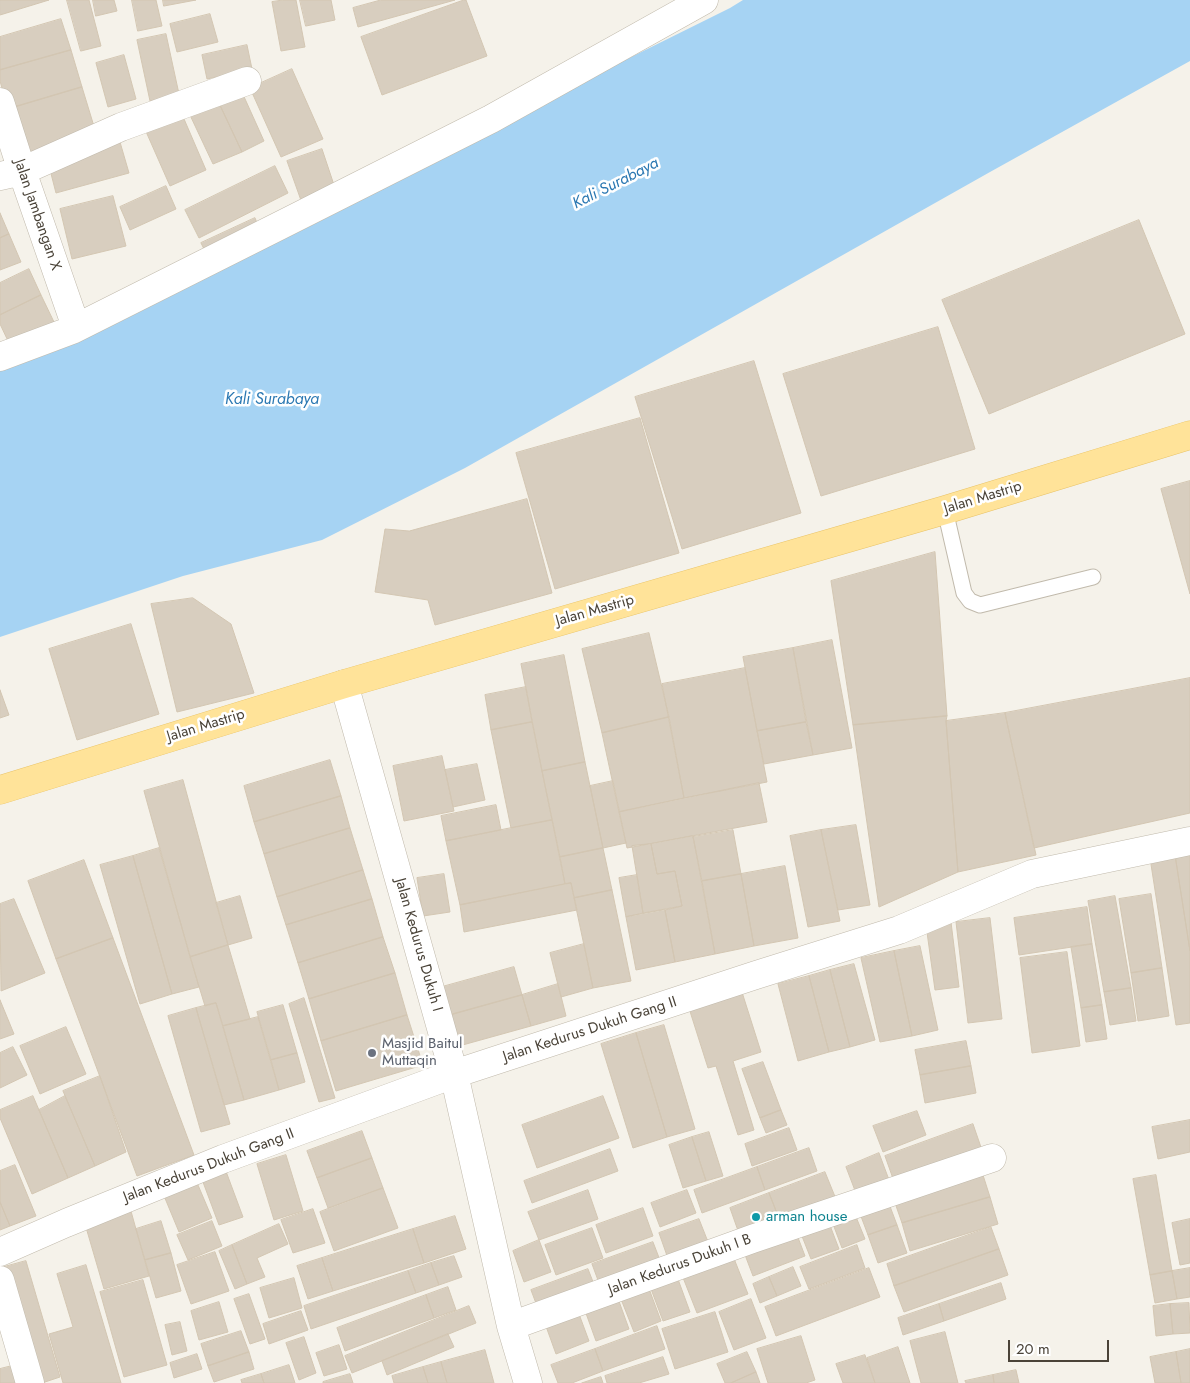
<!DOCTYPE html>
<html>
<head>
<meta charset="utf-8">
<style>
	body { margin:0 }
	#map { position:relative; width:1190px; height:1383px; overflow:hidden; background:#f5f2ea; font-family:Jost,sans-serif }
	canvas { display:block }
	.scale { position:absolute; left:1008px; top:1340px; width:101px; height:22px; box-sizing:border-box; border:2px solid #4a4338; border-top:0; padding-left:6px; font-size:15px; line-height:18px; white-space:nowrap; color:#4a4338; -webkit-text-stroke:4px #fff; paint-order:stroke }
</style>
</head>
<body>
<div id="map">
<canvas width="1190" height="1383"></canvas>
<div class="scale">20 m</div>
</div>
<script>
const ctx = document.querySelector('canvas').getContext('2d');
ctx.lineJoin = 'round';
function fillPath(path, color) { ctx.fillStyle = color; ctx.fill(path, 'evenodd'); }
function strokePath(path, color, width, dash) { ctx.strokeStyle = color; ctx.lineWidth = width; ctx.lineCap = dash ? 'butt' : 'round'; ctx.setLineDash(dash || []); ctx.stroke(path); }
function write(font, color, halo, rows, align = 'center') {
  ctx.font = font + ' Jost,sans-serif'; ctx.lineWidth = 5; ctx.setLineDash([]); ctx.textBaseline = 'middle'; ctx.strokeStyle = halo; ctx.fillStyle = color; for (const [text, x, y, turn = 0] of rows) {
    ctx.save(); ctx.translate(x, y); ctx.rotate((+turn || 0) * Math.PI / 180); ctx.textAlign = isNaN(turn) ? turn : align; if (halo) ctx.strokeText(text, 0, 0); ctx.fillText(text, 0, 0); ctx.restore();
  }
}
fillPath(new Path2D(`
	M743,0H1190V61L990,172L465,468L322,540L183,576L0,637V370L730,8Z`), '#a6d3f3');
const building = new Path2D(`
	M0,0H49L0,15Z
	M67,0H89L101,46L81,51Z
	M93,0H114L117,11L96,16Z
	M132,0H156L162,26L138,31Z
	M163,0H196L164,6Z
	M283,0H296L305,47L281,51L272,2Z
	M300,0H331L335,20L306,26Z
	M381,0H455L358,27L353,8Z
	M464,0H466L487,56L382,95L361,37Z
	M210,14L218,42L177,52L170,24Z
	M61,19L71,50L0,70V37Z
	M166,34L179,94L150,101L137,40Z
	M247,45L252,69L207,79L202,55Z
	M71,50L82,87L8,109L0,81V70Z
	M124,55L136,99L108,107L96,63Z
	M292,69L323,139L281,157L250,88Z
	M82,87L96,133L22,155L8,109Z
	M241,90L264,141L242,152L218,101Z
	M218,101L242,152L213,164L189,113Z
	M181,112L206,170L170,186L144,127Z
	M120,142L129,173L56,193L48,162Z
	M322,149L337,194L303,206L287,161Z
	M275,166L288,193L199,238L185,210Z
	M166,186L176,209L130,230L120,207Z
	M113,196L126,246L72,259L60,209Z
	M0,213L9,234L0,238Z
	M255,218L261,232L208,257L201,243Z
	M1139,220L1185,334L989,414L942,300Z
	M9,234L21,262L0,270V238Z
	M29,269L41,295L0,315V283Z
	M41,295L54,322L9,343L0,324V315Z
	M938,327L975,449L821,496L783,374Z
	M754,361L801,513L682,549L635,397Z
	M640,418L679,553L555,589L516,453Z
	M1190,481V594L1161,489Z
	M527,499L552,593L435,625L428,600L375,592L385,529L409,531Z
	M935,552L947,716L853,725L831,581Z
	M193,598L231,624L254,693L177,712L151,604Z
	M131,624L159,714L77,740L49,649Z
	M649,633L669,717L602,733L582,649Z
	M832,640L852,748L813,755L793,648Z
	M793,648L806,722L757,731L743,657Z
	M564,655L585,762L542,771L521,664Z
	M745,668L767,782L684,798L662,684Z
	M1190,678V813L1034,848L1005,713Z
	M526,687L532,722L491,730L485,695Z
	M0,690L9,715L0,718Z
	M1005,713L1036,855L958,872L946,721Z
	M947,716L946,721L958,872L879,907L853,725Z
	M669,717L684,798L619,812L602,733Z
	M532,722L552,820L511,828L491,730Z
	M806,722L813,755L764,764L757,731Z
	M442,756L454,811L404,821L393,766Z
	M330,760L341,796L254,822L244,786Z
	M585,762L603,848L560,857L542,771Z
	M477,764L485,800L453,807L445,770Z
	M183,780L228,945L190,957L144,791Z
	M613,781L626,843L603,848L590,786Z
	M759,783L767,822L627,848L619,812Z
	M341,796L350,828L264,854L254,822Z
	M496,805L501,830L446,841L441,816Z
	M552,820L565,884L460,905L446,841Z
	M856,825L870,905L838,910L821,830Z
	M350,828L363,870L277,897L264,854Z
	M733,830L741,874L702,881L693,837Z
	M821,830L840,921L808,927L790,836Z
	M693,836L715,954L675,962L665,910L682,906L675,871L657,874L651,844Z
	M651,844L657,874L675,871L682,906L643,913L632,846Z
	M159,848L199,987L172,994L133,856Z
	M603,848L612,890L574,898L571,883L565,884L560,857Z
	M1190,852V951L1175,855Z
	M1175,855L1190,951V1023L1176,1025L1150,858Z
	M133,856L172,994L140,1004L100,865Z
	M84,860L113,938L56,959L28,881Z
	M785,866L798,938L754,946L741,874Z
	M363,870L372,899L286,925L277,897Z
	M444,874L450,912L423,916L417,878Z
	M741,874L754,946L715,954L702,881Z
	M637,875L643,913L626,917L619,878Z
	M571,883L577,910L464,932L460,905Z
	M612,890L631,981L593,988L574,898Z
	M1151,894L1162,968L1131,973L1119,899Z
	M240,896L252,938L228,945L216,903Z
	M1115,896L1131,988L1104,992L1088,901Z
	M14,899L45,973L1,991L0,904Z
	M372,899L383,937L298,963L286,925Z
	M1087,907L1092,944L1019,955L1014,918Z
	M665,910L675,962L636,970L626,917Z
	M990,918L1002,1019L968,1023L956,922Z
	M951,922L959,987L935,990L926,925Z
	M383,937L395,973L309,999L298,963Z
	M113,938L194,1155L137,1176L56,959Z
	M584,944L593,988L561,997L550,953Z
	M1092,944L1102,1005L1081,1008L1071,947Z
	M228,945L250,1019L223,1026L216,1003L205,1006L190,957Z
	M920,946L938,1030L912,1036L894,951Z
	M894,951L912,1036L880,1042L861,958Z
	M1067,952L1080,1046L1032,1053L1020,958Z
	M854,964L875,1040L850,1047L830,970Z
	M514,967L522,995L450,1015L442,987Z
	M1162,968L1169,1016L1138,1021L1131,973Z
	M830,970L850,1047L829,1052L809,976Z
	M395,973L407,1015L321,1041L309,999Z
	M809,976L829,1052L798,1061L778,984Z
	M558,984L566,1016L531,1026L522,995Z
	M1131,988L1136,1021L1110,1025L1104,992Z
	M741,989L761,1052L733,1061L754,1130L738,1135L716,1066L708,1068L688,1005Z
	M522,995L531,1026L459,1046L450,1015Z
	M304,998L335,1098L319,1102L289,1004Z
	M0,1000L14,1034L0,1039Z
	M216,1003L244,1100L224,1105L196,1008Z
	M283,1005L297,1053L271,1060L257,1012Z
	M1102,1005L1107,1039L1086,1042L1081,1008Z
	M196,1008L230,1124L201,1132L168,1016Z
	M407,1015L423,1065L336,1091L321,1041Z
	M258,1017L279,1090L244,1100L223,1026Z
	M664,1025L695,1129L667,1137L636,1033Z
	M66,1027L86,1074L40,1094L20,1046Z
	M636,1033L667,1137L633,1148L601,1044Z
	M966,1041L971,1066L920,1075L915,1050Z
	M13,1047L27,1075L0,1088V1053Z
	M297,1053L305,1082L279,1090L271,1060Z
	M763,1062L781,1110L760,1118L742,1069Z
	M971,1066L976,1093L925,1103L920,1075Z
	M100,1076L126,1152L95,1166L63,1091Z
	M33,1096L68,1178L32,1194L0,1118V1110Z
	M65,1096L95,1166L68,1178L39,1110Z
	M603,1096L619,1138L537,1168L522,1125Z
	M781,1110L787,1125L766,1133L760,1118Z
	M917,1111L926,1135L883,1152L873,1126Z
	M1190,1120V1152L1158,1159L1152,1127Z
	M973,1124L984,1156L896,1187L885,1156Z
	M789,1128L797,1150L752,1166L745,1144Z
	M362,1131L372,1158L317,1178L307,1151Z
	M709,1132L723,1176L706,1181L692,1137Z
	M692,1137L706,1181L683,1188L669,1145Z
	M809,1148L817,1171L765,1190L757,1167Z
	M610,1149L618,1171L532,1203L524,1181Z
	M879,1153L892,1188L859,1201L846,1167Z
	M286,1155L303,1211L274,1220L257,1164Z
	M372,1158L383,1188L328,1208L317,1178Z
	M15,1165L36,1216L10,1226L0,1202V1171Z
	M224,1166L243,1217L219,1225L200,1174Z
	M757,1167L765,1190L702,1213L694,1190Z
	M825,1172L838,1204L782,1226L769,1193Z
	M982,1172L990,1197L902,1223L894,1200Z
	M1156,1175L1172,1271L1150,1275L1133,1179Z
	M195,1178L212,1218L179,1232L162,1191Z
	M383,1188L398,1228L334,1251L320,1212Z
	M588,1190L598,1219L539,1240L528,1212Z
	M687,1190L696,1213L660,1227L651,1203Z
	M769,1193L782,1226L742,1242L730,1208Z
	M990,1197L998,1224L910,1251L902,1223Z
	M888,1201L897,1225L868,1235L859,1211Z
	M0,1202L10,1226L0,1230Z
	M129,1204L149,1276L104,1289L83,1217Z
	M852,1207L865,1239L842,1248L830,1216Z
	M643,1208L653,1236L606,1253L596,1225Z
	M313,1209L325,1243L293,1253L281,1220Z
	M826,1215L839,1249L811,1259L798,1226Z
	M455,1216L466,1249L424,1263L413,1229Z
	M699,1219L712,1252L671,1267L659,1233Z
	M1190,1219V1263L1180,1265L1172,1223Z
	M161,1221L171,1253L145,1260L136,1229Z
	M212,1221L222,1246L188,1260L177,1235Z
	M279,1224L288,1244L257,1258L265,1277L247,1284L232,1245Z
	M897,1225L907,1253L878,1263L868,1235Z
	M794,1227L805,1256L753,1276L742,1247Z
	M991,1227L999,1249L894,1286L887,1264Z
	M592,1228L603,1258L556,1275L545,1245Z
	M413,1229L424,1263L333,1291L322,1258Z
	M539,1240L551,1272L524,1282L513,1251Z
	M653,1242L663,1268L602,1291L592,1264Z
	M232,1245L247,1284L235,1289L219,1251Z
	M857,1245L865,1268L809,1289L800,1267Z
	M999,1249L1008,1275L904,1312L894,1286Z
	M731,1251L748,1294L697,1313L680,1270Z
	M215,1252L229,1291L191,1304L177,1265Z
	M171,1253L181,1291L156,1298L145,1260Z
	M454,1256L462,1277L439,1285L431,1263Z
	M322,1258L333,1291L308,1299L297,1266Z
	M26,1261L60,1377L42,1383L4,1267Z
	M431,1263L439,1285L416,1293L408,1271Z
	M86,1265L121,1383H63L49,1334L73,1327L57,1274Z
	M793,1267L801,1286L777,1296L769,1277Z
	M869,1268L880,1297L776,1336L765,1307Z
	M1190,1268V1297L1177,1299L1172,1271Z
	M588,1269L597,1292L540,1314L531,1290Z
	M408,1271L416,1293L311,1329L304,1306Z
	M675,1271L690,1312L663,1321L648,1281Z
	M1172,1271L1177,1299L1155,1303L1150,1275Z
	M769,1277L777,1296L760,1303L753,1284Z
	M294,1278L302,1308L269,1318L260,1288Z
	M645,1278L661,1321L634,1332L617,1289Z
	M143,1280L167,1365L124,1377L100,1292Z
	M1001,1283L1006,1299L944,1321L939,1304Z
	M448,1287L456,1310L434,1318L426,1295Z
	M616,1293L629,1329L596,1341L583,1305Z
	M249,1294L265,1339L250,1344L234,1299Z
	M426,1295L434,1318L345,1351L337,1328Z
	M751,1299L766,1338L734,1350L719,1312Z
	M219,1302L228,1332L199,1340L191,1311Z
	M1189,1303L1190,1333L1173,1334L1170,1304Z
	M939,1304L944,1321L903,1335L898,1318Z
	M1170,1304L1173,1334L1156,1336L1153,1306Z
	M469,1306L476,1323L352,1373L345,1356Z
	M576,1306L589,1341L556,1354L543,1318Z
	M301,1311L308,1330L269,1344L263,1324Z
	M715,1312L728,1352L675,1369L662,1329Z
	M180,1322L187,1351L172,1355L165,1325Z
	M657,1326L665,1349L603,1371L595,1349Z
	M241,1331L249,1352L208,1366L201,1344Z
	M945,1332L958,1383H921L910,1341Z
	M448,1334L454,1347L387,1375L382,1361Z
	M801,1336L815,1380L806,1383H768L757,1349Z
	M304,1337L316,1373L299,1380L286,1343Z
	M339,1345L347,1369L324,1376L316,1353Z
	M898,1347L910,1383H875L867,1358Z
	M595,1349L603,1371L572,1383H558L551,1365Z
	M1190,1349V1383H1181L1176,1352Z
	M485,1350L494,1383H447L441,1362Z
	M249,1352L254,1369L214,1382L208,1366Z
	M747,1352L756,1372L731,1383H725L717,1364Z
	M1176,1352L1181,1383H1155L1150,1357Z
	M197,1354L202,1369L174,1378L170,1363Z
	M865,1355L875,1383H843L836,1364Z
	M663,1357L669,1374L639,1383H607L605,1376Z
	M441,1362L447,1383H428L423,1367Z
	M289,1365L295,1383H264L261,1374Z
	M12,1366L17,1383H0V1369Z
	M423,1367L428,1383H394L392,1376Z
	M1016,1370L1019,1383H994L993,1375Z
	M756,1372L760,1383H731Z
	M261,1374L264,1383H242L241,1380Z
	M350,1374L353,1383H323V1382Z
	M993,1375L994,1383H966L965,1381Z
	M601,1377L603,1383H582Z`);
fillPath(building, '#d8cebf');
strokePath(building, '#d3c6b2', 1);
const service = new Path2D(`
	M945,510L964,593L970,601L980,605L1093,577`);
const minor = new Path2D(`
	M0,102L22,171L76,327
	M0,176L22,171L121,127L247,81
	M0,357L72,330L279,226L491,119L704,0
	M344,684L454,1074L511,1326L528,1383
	M0,1252L66,1223L223,1159L454,1074L756,975L899,930L1032,874L1190,841
	M0,1280L30,1383
	M511,1326L752,1239L992,1158`);
const primary = new Path2D(`
	M0,790L344,684L945,510L1190,435`);
strokePath(service, '#c1baac', 17);
strokePath(minor, '#c1baac', 29);
strokePath(primary, '#e8c266', 29);
strokePath(service, '#fff', 15);
strokePath(minor, '#fff', 28);
strokePath(primary, '#ffe399', 28);
for (const [x, y, r, color] of [
	[372,1053,5,"#6b7280"],
	[756,1217,5,"#0f9aa8"]
]) { const dot = new Path2D(); dot.arc(x, y, r, 0, 2 * Math.PI); ctx.fillStyle = color; ctx.fill(dot); strokePath(dot, '#fff', 2); }
write('15px', '#4a4338', '#fff', [
	["Jalan Jambangan X",37,215,71],
	["Jalan Mastrip",983,498,-17],
	["Jalan Mastrip",595,611,-16],
	["Jalan Mastrip",206,726,-17],
	["Jalan Kedurus Dukuh I",418,945,74],
	["Jalan Kedurus Dukuh Gang II",590,1030,-18],
	["Jalan Kedurus Dukuh Gang II",209,1166,-21],
	["Jalan Kedurus Dukuh I B",680,1265,-20]
]);
write('15px', '#5b616d', '#fff', [
	["Masjid Baitul",382,1044],
	["Muttaqin",382,1061]
], 'left');
write('15px', '#0d838f', '#fff', [
	["arman house",766,1217]
], 'left');
write('italic 16px', '#2b78b2', '#fff', [
	["Kali Surabaya",616,184,-27],
	["Kali Surabaya",272,400]
]);
</script>
</body>
</html>
